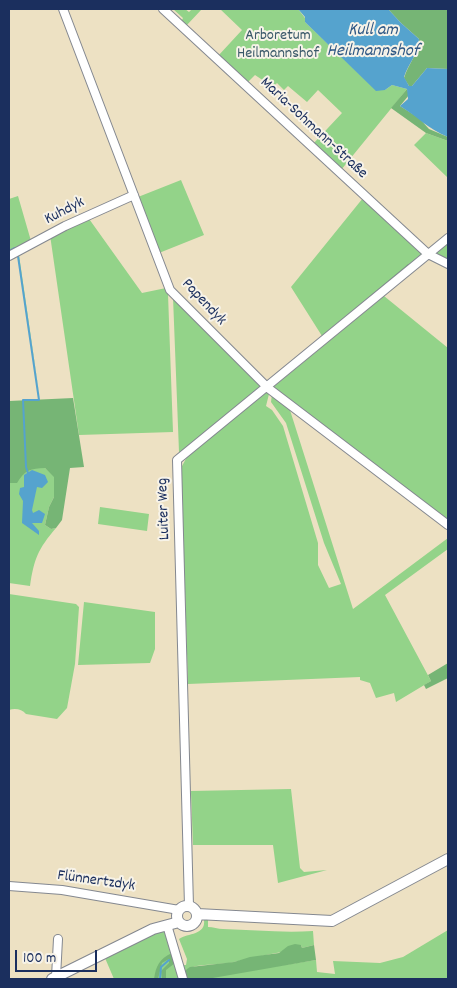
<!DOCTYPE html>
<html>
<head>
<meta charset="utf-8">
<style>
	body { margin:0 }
	#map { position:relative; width:457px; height:988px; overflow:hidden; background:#ede1c3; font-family:Dekko,sans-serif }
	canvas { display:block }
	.frame { position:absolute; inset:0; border:10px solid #1b2f5e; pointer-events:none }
	.scale { position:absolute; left:15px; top:950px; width:82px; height:22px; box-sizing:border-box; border:2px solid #1b2f5e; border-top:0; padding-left:6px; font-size:15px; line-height:18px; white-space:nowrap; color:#1b2f5e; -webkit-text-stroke:4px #f7f3e8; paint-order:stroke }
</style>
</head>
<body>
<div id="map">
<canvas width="457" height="988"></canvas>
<div class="frame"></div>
<div class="scale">100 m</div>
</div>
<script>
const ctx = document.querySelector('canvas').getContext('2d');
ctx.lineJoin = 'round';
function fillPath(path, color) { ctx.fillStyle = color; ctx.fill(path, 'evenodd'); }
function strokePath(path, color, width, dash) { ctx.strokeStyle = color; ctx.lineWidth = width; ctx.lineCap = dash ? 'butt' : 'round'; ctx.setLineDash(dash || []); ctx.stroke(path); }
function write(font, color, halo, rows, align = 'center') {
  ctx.font = font + ' Dekko,sans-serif'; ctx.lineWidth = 4; ctx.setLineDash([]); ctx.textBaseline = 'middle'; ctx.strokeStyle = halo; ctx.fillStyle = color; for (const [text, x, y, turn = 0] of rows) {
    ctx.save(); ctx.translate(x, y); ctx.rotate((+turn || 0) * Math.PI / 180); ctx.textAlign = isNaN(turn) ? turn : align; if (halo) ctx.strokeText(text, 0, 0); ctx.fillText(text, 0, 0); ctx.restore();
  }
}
fillPath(new Path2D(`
	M173,9H185L189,12L192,9H202L186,26L181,22L183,18Z
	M220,9H298L305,18V22L376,90H385L392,85L407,89L341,170L313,144L342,113L318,90L307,102L288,86L284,90L277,83L273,87L255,75L247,83L218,56L242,30Z
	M426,133L448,141V178L414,145Z
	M181,180L204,235L159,253L138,197Z
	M18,196L31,241L10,251L9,199Z
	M363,198L424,254L410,266L408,265L322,336L291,287Z
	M87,216L142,293L166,288L168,294L173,432L79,435L50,235Z
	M448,243V261L433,255Z
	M19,255L40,400L18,256Z
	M384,296L448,348V521L272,388Z
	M173,297L263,388L180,454L179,452Z
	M267,391L269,394L266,406L272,410L283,426L318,543V565L329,588L341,584L324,543L286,423L271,402L272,394L289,407L353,609L448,538V549L385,595L431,681L396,702L394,693L376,698L370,683L360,680V677L188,684L181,468L188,455Z
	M33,468H45L55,477L54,497L49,507L45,525L51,529L56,528C38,549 34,559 30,586L9,583V483Z
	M100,507L149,514L147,531L98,524Z
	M9,594L76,604L79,607L75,664L67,708L57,719L26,714C22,709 15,708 9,710Z
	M84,602L155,612V649L150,663L78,665Z
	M187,685L191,791L291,789L300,868L304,872L327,870L278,883L273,845H193Z
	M204,920H208V927C213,927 218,929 223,929C253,930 283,933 313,931L314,945L302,948L301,945C290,944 286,952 276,953C261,956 248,959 234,962C217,966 198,962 184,971L182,965H186L187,959L179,939C188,933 206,935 204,920Z
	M166,928L180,979H114L105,958Z
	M448,930V979H194L316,960L317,972L335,974L333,961L380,963L403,957Z`), '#93d389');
fillPath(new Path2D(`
	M388,9H448V69L427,68L412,86H409L404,78C408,64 419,53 419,39L401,23Z
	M407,89L409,95L400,106L419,118L429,129L448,137V141L426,133L391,108Z
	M408,264L410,266L323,338L322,336Z
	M73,398L84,467L70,468L62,520L56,528L51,529L45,525L49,507L54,497V477L45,468C31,468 24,471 17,483H9V401Z
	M448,663V678L426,689L424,685L431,681L428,675Z
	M295,944L301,945L302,948L314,945L316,960L207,979H185L184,971L190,967L234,962L250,957L279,953L288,946Z
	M172,953L175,963L166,970V979H162L161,971L169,963V959L162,963L158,979H154C156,966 159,959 172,953Z`), '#76b575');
fillPath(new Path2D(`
	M298,9H388L401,23L419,39C419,53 408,64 404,77L409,86H412L427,68L448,69V137C428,129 418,117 400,106L408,99L407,89L392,85L385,90L376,91L305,22V17Z
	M32,470L45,475L48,482L42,488L37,487L32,510L33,513L39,510L45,514L42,523H32L39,531V535L22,523L23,501L19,494L20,488L24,487V475Z`), '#55a3ce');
strokePath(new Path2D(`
	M9,251L15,248
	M18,256L39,400H23L26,467L28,473
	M160,979L161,967L169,960`), '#55a3ce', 2);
const minor = new Path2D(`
	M63,9L170,290L268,388L448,525
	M163,9L428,254L448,264
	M9,256L65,226L134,195
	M9,886L62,890L179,910
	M189,906L177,460L448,238
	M167,925L183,979
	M56,977L58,939`);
const major = new Path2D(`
	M177 916a10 10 0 1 1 20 0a10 10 0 1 1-20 0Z
	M197,914L332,921L448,859
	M52,979L153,929L179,922`);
strokePath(minor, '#848890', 10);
strokePath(major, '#848890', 12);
strokePath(minor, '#fff', 8);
strokePath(major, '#fff', 10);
write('16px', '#395869', '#f7f3e8', [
	["Arboretum",278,37],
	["Heilmannshof",278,55]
]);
write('16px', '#1b2f5e', '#f7f3e8', [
	["Maria-Sohmann-Straße",313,129,43],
	["Kuhdyk",65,212,-27],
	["Papendyk",203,303,47],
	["Luiter Weg",165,509,-92],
	["Flünnertzdyk",96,882,8]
]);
write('italic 18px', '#2f5885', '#f7f3e8', [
	["Kull am",373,32],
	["Heilmannshof",373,53]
]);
</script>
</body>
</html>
